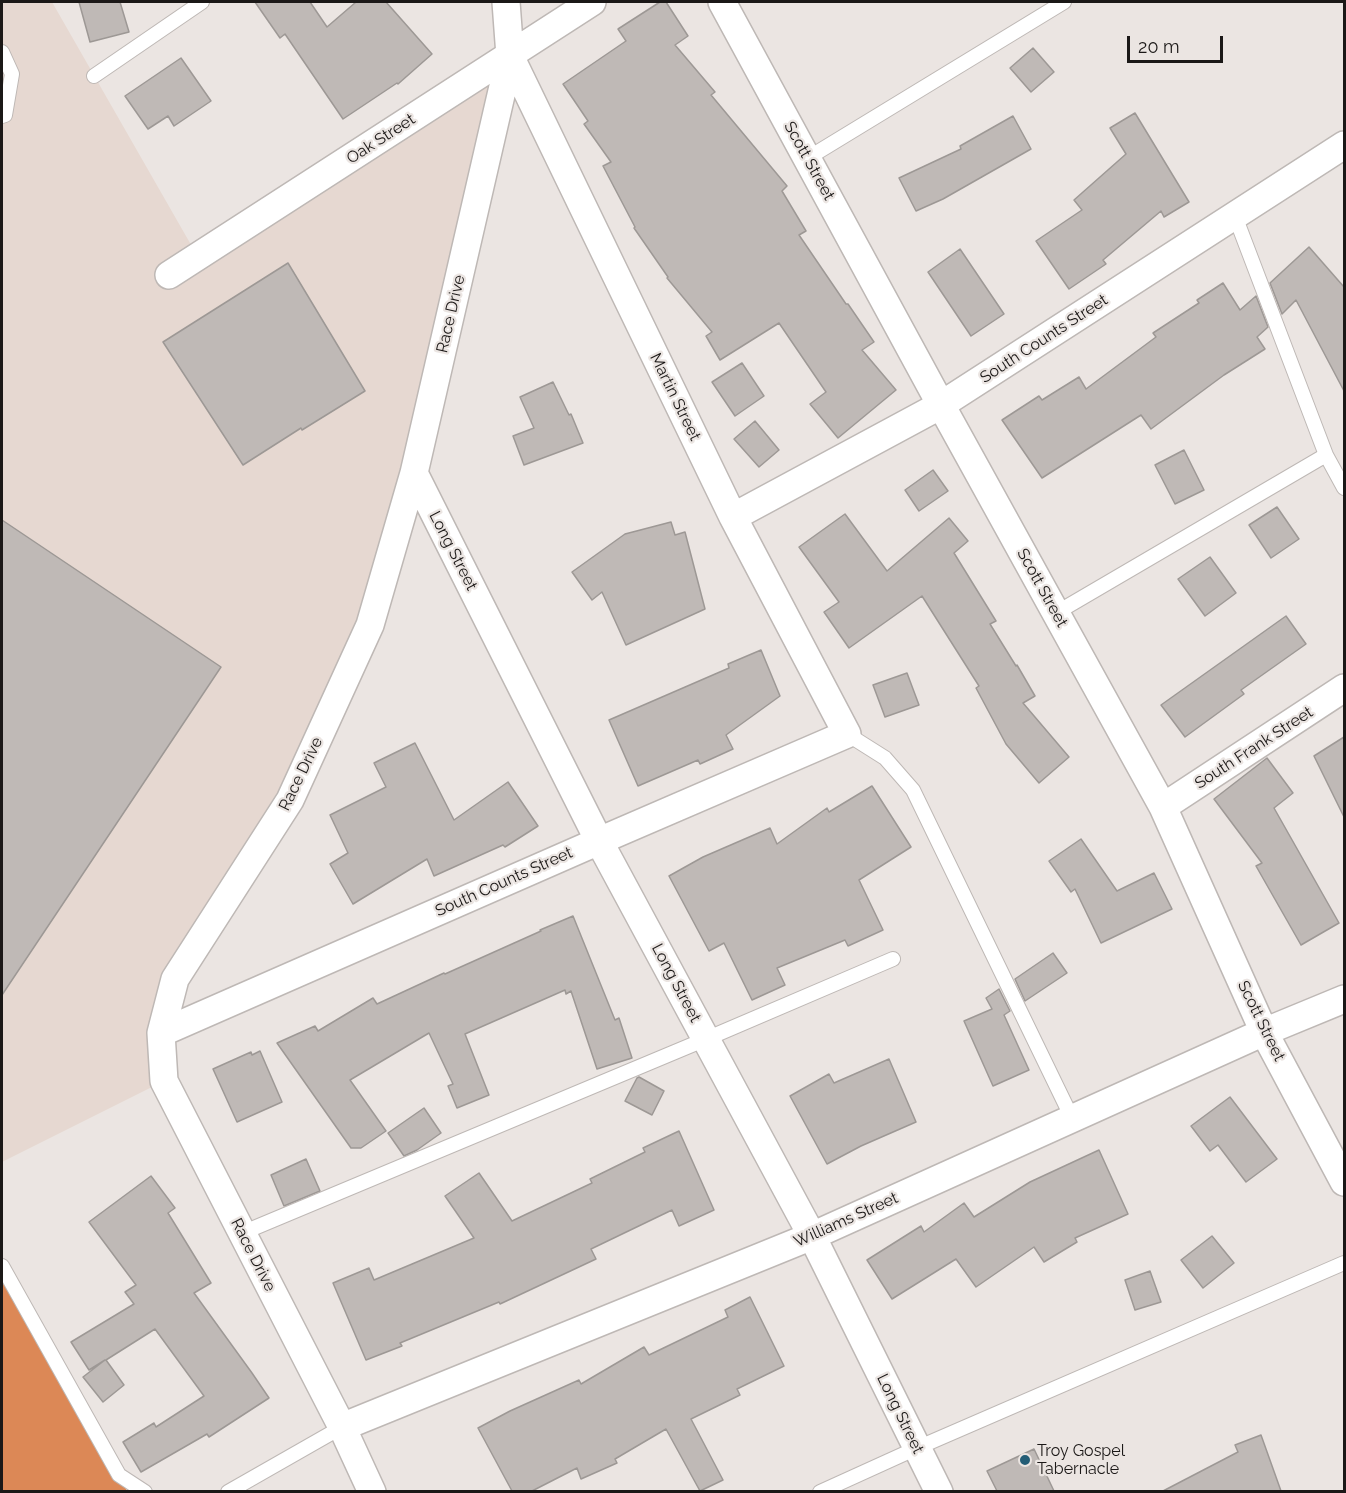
<!DOCTYPE html>
<html>
<head>
<meta charset="utf-8">
<style>
	body { margin:0 }
	#map { position:relative; width:1346px; height:1493px; overflow:hidden; background:#ebe5e2; font-family:Raleway,sans-serif }
	canvas { display:block }
	.frame { position:absolute; inset:0; border:3px solid #1b1817; pointer-events:none }
	.scale { position:absolute; left:1127px; top:36px; width:96px; height:27px; box-sizing:border-box; border:3px solid #1b1817; border-top:0; padding-left:8px; font-size:18px; line-height:21px; white-space:nowrap; color:#1b1817; -webkit-text-stroke:4px #ebe5e2; paint-order:stroke }
</style>
</head>
<body>
<div id="map">
<canvas width="1346" height="1493"></canvas>
<div class="frame"></div>
<div class="scale">20 m</div>
</div>
<script>
const ctx = document.querySelector('canvas').getContext('2d');
ctx.lineJoin = 'round';
function fillPath(path, color) { ctx.fillStyle = color; ctx.fill(path, 'evenodd'); }
function strokePath(path, color, width, dash) { ctx.strokeStyle = color; ctx.lineWidth = width; ctx.lineCap = dash ? 'butt' : 'round'; ctx.setLineDash(dash || []); ctx.stroke(path); }
function write(font, color, halo, rows, align = 'center') {
  ctx.font = font + ' Raleway,sans-serif'; ctx.lineWidth = 4.5; ctx.setLineDash([]); ctx.textBaseline = 'middle'; ctx.strokeStyle = halo; ctx.fillStyle = color; for (const [text, x, y, turn = 0] of rows) {
    ctx.save(); ctx.translate(x, y); ctx.rotate((+turn || 0) * Math.PI / 180); ctx.textAlign = isNaN(turn) ? turn : align; if (halo) ctx.strokeText(text, 0, 0); ctx.fillText(text, 0, 0); ctx.restore();
  }
}
fillPath(new Path2D(`
	M2,2H52L198,257L510,56L414,473L290,800L175,979L164,1081L2,1162Z`), '#e6d8d1');
fillPath(new Path2D(`
	M2,1266L119,1475L127,1491H2Z`), '#dc8856');
const building = new Path2D(`
	M79,2H120L129,32L90,42Z
	M255,2H310L327,27L356,2H386L432,54L398,84L397,83L343,119L285,34L280,38Z
	M660,2H666L688,36L675,45L715,92L711,95L787,186L782,191L806,231L799,235L846,304H848L874,342L862,350L896,390L838,438L810,404L826,392L779,323L720,360L706,336L712,332L667,278L668,277L634,228L635,227L603,166L611,162L584,124L588,121L563,84L626,41L618,29Z
	M1033,48L1054,72L1031,92L1010,68Z
	M181,58L211,101L174,126L168,116L148,129L125,96Z
	M1135,113L1189,202L1164,217L1161,211L1103,260L1106,264L1069,289L1036,241L1082,210L1074,200L1126,154L1110,128Z
	M1013,116L1031,149L943,199L916,211L899,178L961,149L960,146Z
	M1309,247L1344,287V391L1296,300L1282,314L1270,283Z
	M960,249L1004,314L971,336L928,272Z
	M288,263L365,391L302,430L301,428L243,465L163,342Z
	M1223,283L1240,310L1256,296L1268,327L1257,337L1265,349L1224,375L1151,429L1141,415L1042,478L1002,420L1039,396L1042,400L1079,377L1086,389L1156,337L1153,333L1199,303L1197,300Z
	M742,363L764,396L735,416L712,382Z
	M553,382L569,415L571,414L583,443L524,465L513,436L534,428L520,397Z
	M755,421L779,450L759,467L734,439Z
	M1184,450L1204,490L1175,504L1155,465Z
	M933,470L948,491L919,511L905,490Z
	M1277,507L1299,539L1271,558L1249,525Z
	M845,514L887,571L949,518L968,541L954,553L996,621L990,624L1016,666L1017,665L1035,696L1023,703L1069,757L1039,783L1006,744L976,688L979,686L922,596L849,648L824,612L839,602L799,547Z
	M2,520L221,667L2,995Z
	M671,522L675,535L685,532L705,609L626,645L602,592L592,600L572,572L625,534Z
	M1210,557L1236,593L1205,616L1178,579Z
	M1286,616L1306,644L1241,690L1244,694L1185,737L1161,705Z
	M761,650L780,696L726,735L733,749L700,764L698,760L638,786L609,720L729,668L728,664Z
	M907,673L919,705L885,717L873,685Z
	M1344,737V817L1314,756Z
	M415,743L454,820L508,782L538,826L505,847L503,845L434,876L427,859L353,904L330,864L348,853L330,815L386,787L374,763Z
	M1267,758L1293,793L1274,808L1339,923L1301,945L1256,866L1262,863L1214,799Z
	M872,786L911,847L859,880L883,930L848,946L845,940L777,968L785,985L752,1000L724,943L709,951L669,876L703,857L770,828L777,844L827,808L829,812Z
	M1081,839L1117,891L1154,873L1172,909L1101,943L1075,889L1071,892L1049,861Z
	M573,916L615,1020L619,1018L632,1058L597,1069L571,991L566,994L565,990L465,1034L489,1095L457,1108L448,1086L453,1084L429,1033L350,1080L386,1131L361,1148H351L277,1043L315,1026L318,1031L373,998L377,1004L444,973L445,974L541,931L540,930Z
	M1053,953L1067,973L1025,1001L1015,979Z
	M999,989L1010,1011L1004,1015L1029,1070L993,1086L964,1021L992,1009L986,998Z
	M260,1051L282,1102L237,1122L213,1069L251,1052L252,1055Z
	M889,1059L916,1122L861,1146L827,1164L790,1096L829,1074L834,1083Z
	M639,1077L664,1091L652,1115L625,1101L637,1078Z
	M1230,1097L1277,1159L1246,1182L1218,1145L1210,1151L1191,1126Z
	M424,1108L441,1133L417,1150L404,1156L388,1133Z
	M679,1131L714,1210L679,1226L672,1210L591,1249L596,1259L500,1304L499,1302L400,1343L402,1346L366,1360L333,1283L369,1268L374,1280L474,1238L445,1196L479,1173L512,1221L592,1183L590,1179L645,1152L643,1148Z
	M1099,1150L1128,1214L1075,1238L1077,1242L1044,1262L1034,1247L976,1287L956,1259L892,1299L867,1260L921,1226L924,1232L964,1203L974,1217L1030,1182Z
	M306,1159L320,1191L284,1206L271,1175Z
	M151,1176L175,1208L168,1213L211,1283L194,1293L252,1373L269,1398L209,1437L207,1434L141,1472L123,1442L154,1423L156,1427L204,1396L155,1329L106,1360L124,1385L103,1402L83,1377L105,1360L89,1370L71,1342L134,1304L125,1292L136,1285L89,1222Z
	M1212,1236L1234,1263L1203,1288L1181,1260Z
	M1150,1271L1161,1302L1135,1310L1125,1280Z
	M750,1297L784,1366L737,1389L740,1395L691,1419L723,1480L700,1491L666,1429L615,1459L617,1463L581,1479L577,1468L532,1491H512L478,1428L510,1411L579,1380L581,1384L644,1347L649,1355L728,1317L725,1310Z
	M1261,1435L1281,1491H1163L1238,1452L1235,1445Z
	M1034,1449L1054,1491H997L987,1471Z`);
fillPath(building, '#bfb9b6');
strokePath(building, '#9d9895', 1.5);
const lane = new Path2D(`
	M2,52L12,74L5,115L2,116
	M94,76L202,2
	M808,158L1064,2
	M1326,455L1344,488
	M1056,613L1326,455L1235,216
	M847,734L885,758L913,790L1072,1118
	M242,1233L706,1039L893,959
	M2,1266L119,1475L145,1492
	M228,1492L342,1427
	M820,1492L917,1448L1344,1263`);
const street = new Path2D(`
	M722,2L941,405L1163,807L1264,1032L1344,1182
	M169,275L592,2
	M414,473L599,841L812,1236L939,1492
	M733,517L941,405L1344,145
	M1163,807L1344,688
	M161,1033L599,841L847,734L733,517L510,56
	M342,1427L812,1236L1264,1032L1344,999
	M372,1492L342,1427L164,1081L161,1033L175,979L290,800L370,625L414,473L510,56L506,2`);
strokePath(lane, '#beb8b5', 16);
strokePath(street, '#beb8b5', 30);
strokePath(lane, '#fff', 14);
strokePath(street, '#fff', 27);
for (const [x, y, r, color] of [
	[1025,1460,6,"#235d76"]
]) { const dot = new Path2D(); dot.arc(x, y, r, 0, 2 * Math.PI); ctx.fillStyle = color; ctx.fill(dot); strokePath(dot, '#ebe5e2', 2); }
write('16px', '#1b1817', '#ebe5e2', [
	["Oak Street",381,139,-33],
	["Scott Street",809,161,61],
	["Race Drive",451,314,-77],
	["South Counts Street",1044,339,-33],
	["Martin Street",675,397,64],
	["Long Street",453,551,63],
	["Scott Street",1042,588,61],
	["South Frank Street",1254,748,-33],
	["Race Drive",301,774,-64],
	["South Counts Street",504,882,-24],
	["Long Street",676,983,62],
	["Scott Street",1261,1021,64],
	["Williams Street",846,1220,-24],
	["Race Drive",253,1255,63],
	["Long Street",900,1414,64]
]);
write('16px', '#1b1817', '#ebe5e2', [
	["Troy Gospel",1037,1451],
	["Tabernacle",1037,1469]
], 'left');
</script>
</body>
</html>
